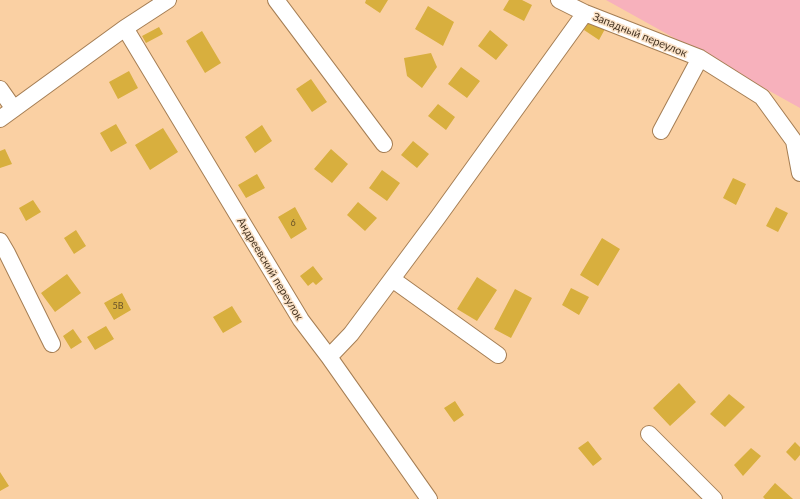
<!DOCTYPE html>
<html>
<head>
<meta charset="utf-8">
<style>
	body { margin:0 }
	canvas { display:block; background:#fad0a3 }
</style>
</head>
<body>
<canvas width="800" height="499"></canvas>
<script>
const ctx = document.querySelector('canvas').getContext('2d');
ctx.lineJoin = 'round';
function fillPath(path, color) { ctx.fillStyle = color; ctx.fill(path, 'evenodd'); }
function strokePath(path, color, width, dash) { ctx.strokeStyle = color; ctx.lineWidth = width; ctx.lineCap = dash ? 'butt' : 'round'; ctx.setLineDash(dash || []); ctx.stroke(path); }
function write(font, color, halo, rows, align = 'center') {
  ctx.font = font + ' Lato,sans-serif'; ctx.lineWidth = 3; ctx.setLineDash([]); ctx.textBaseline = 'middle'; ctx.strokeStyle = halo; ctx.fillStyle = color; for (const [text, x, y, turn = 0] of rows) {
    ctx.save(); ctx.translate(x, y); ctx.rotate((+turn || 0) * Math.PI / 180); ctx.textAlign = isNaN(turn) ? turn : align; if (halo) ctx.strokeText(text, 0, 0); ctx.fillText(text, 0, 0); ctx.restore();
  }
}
fillPath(new Path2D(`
	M606,0H800V108Z`), '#f7b1bc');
fillPath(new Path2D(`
	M366,0H388L380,13L365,3Z
	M509,0H522L532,5L524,21L503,10Z
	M428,6L454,22L443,46L415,29Z
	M590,20L605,29L599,40L584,30Z
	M159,27L163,34L146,43L142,36Z
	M490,30L508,45L496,60L478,46Z
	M202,31L221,63L205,73L186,41Z
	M431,53L437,67L422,88L407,76L404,58Z
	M461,67L480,81L467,98L448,84Z
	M129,71L138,88L118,99L109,82Z
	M311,79L327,102L312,112L296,89Z
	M438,104L455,117L446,130L428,116Z
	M116,124L127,143L111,152L100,133Z
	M262,125L272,141L255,153L245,137Z
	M163,128L178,152L150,170L135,145Z
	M413,141L429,154L417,168L401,155Z
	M5,149L12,164L0,168V151Z
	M331,149L348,164L332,183L314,169Z
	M382,170L400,183L387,201L369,188Z
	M257,174L265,188L246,198L238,185Z
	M733,178L746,184L736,205L723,198Z
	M33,200L41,212L26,221L19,208Z
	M358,202L377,218L365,231L347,215Z
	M295,207L307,229L291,239L278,217Z
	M776,207L788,213L778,232L766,226Z
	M76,230L86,246L74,254L64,238Z
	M602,238L620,249L598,286L580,275Z
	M313,266L323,279L316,285L313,282L308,286L300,276Z
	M67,274L81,293L55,312L41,293Z
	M477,277L497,290L477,321L457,309Z
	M571,288L589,297L579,315L562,305Z
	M515,289L532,298L511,338L494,329Z
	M122,293L131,310L114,320L104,303Z
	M232,306L242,322L223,333L213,317Z
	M106,326L114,339L95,350L87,337Z
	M73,329L82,342L71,349L63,336Z
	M679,383L696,402L670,426L653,408Z
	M729,394L745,407L725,427L710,414Z
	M455,401L464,415L454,422L444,408Z
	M588,441L602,459L593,466L578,448Z
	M795,442L800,447V455L795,461L786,452Z
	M751,448L761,456L743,476L734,465Z
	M0,472L9,486L0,491Z
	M775,483L793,499H765L763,497Z`), '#d8af3e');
const minor = new Path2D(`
	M276,0L384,144
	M559,0L585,13L700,58L762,97L794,141L800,173
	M125,28L301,320L329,357L429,499
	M0,89L14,109
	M0,119L125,28L168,0
	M661,131L700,58
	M0,241L7,253L52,344
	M392,279L498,355
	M329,357L351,334L438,217L585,13
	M649,434L714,499`);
strokePath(minor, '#a57e54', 18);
strokePath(minor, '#fff', 16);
write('9px', '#6a5329', null, [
	["6",293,223],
	["5В",118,306]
]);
write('11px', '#453422', '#fae1c6', [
	["Западный переулок",640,35,22],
	["Андреевский переулок",270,269,59]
]);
</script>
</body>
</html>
